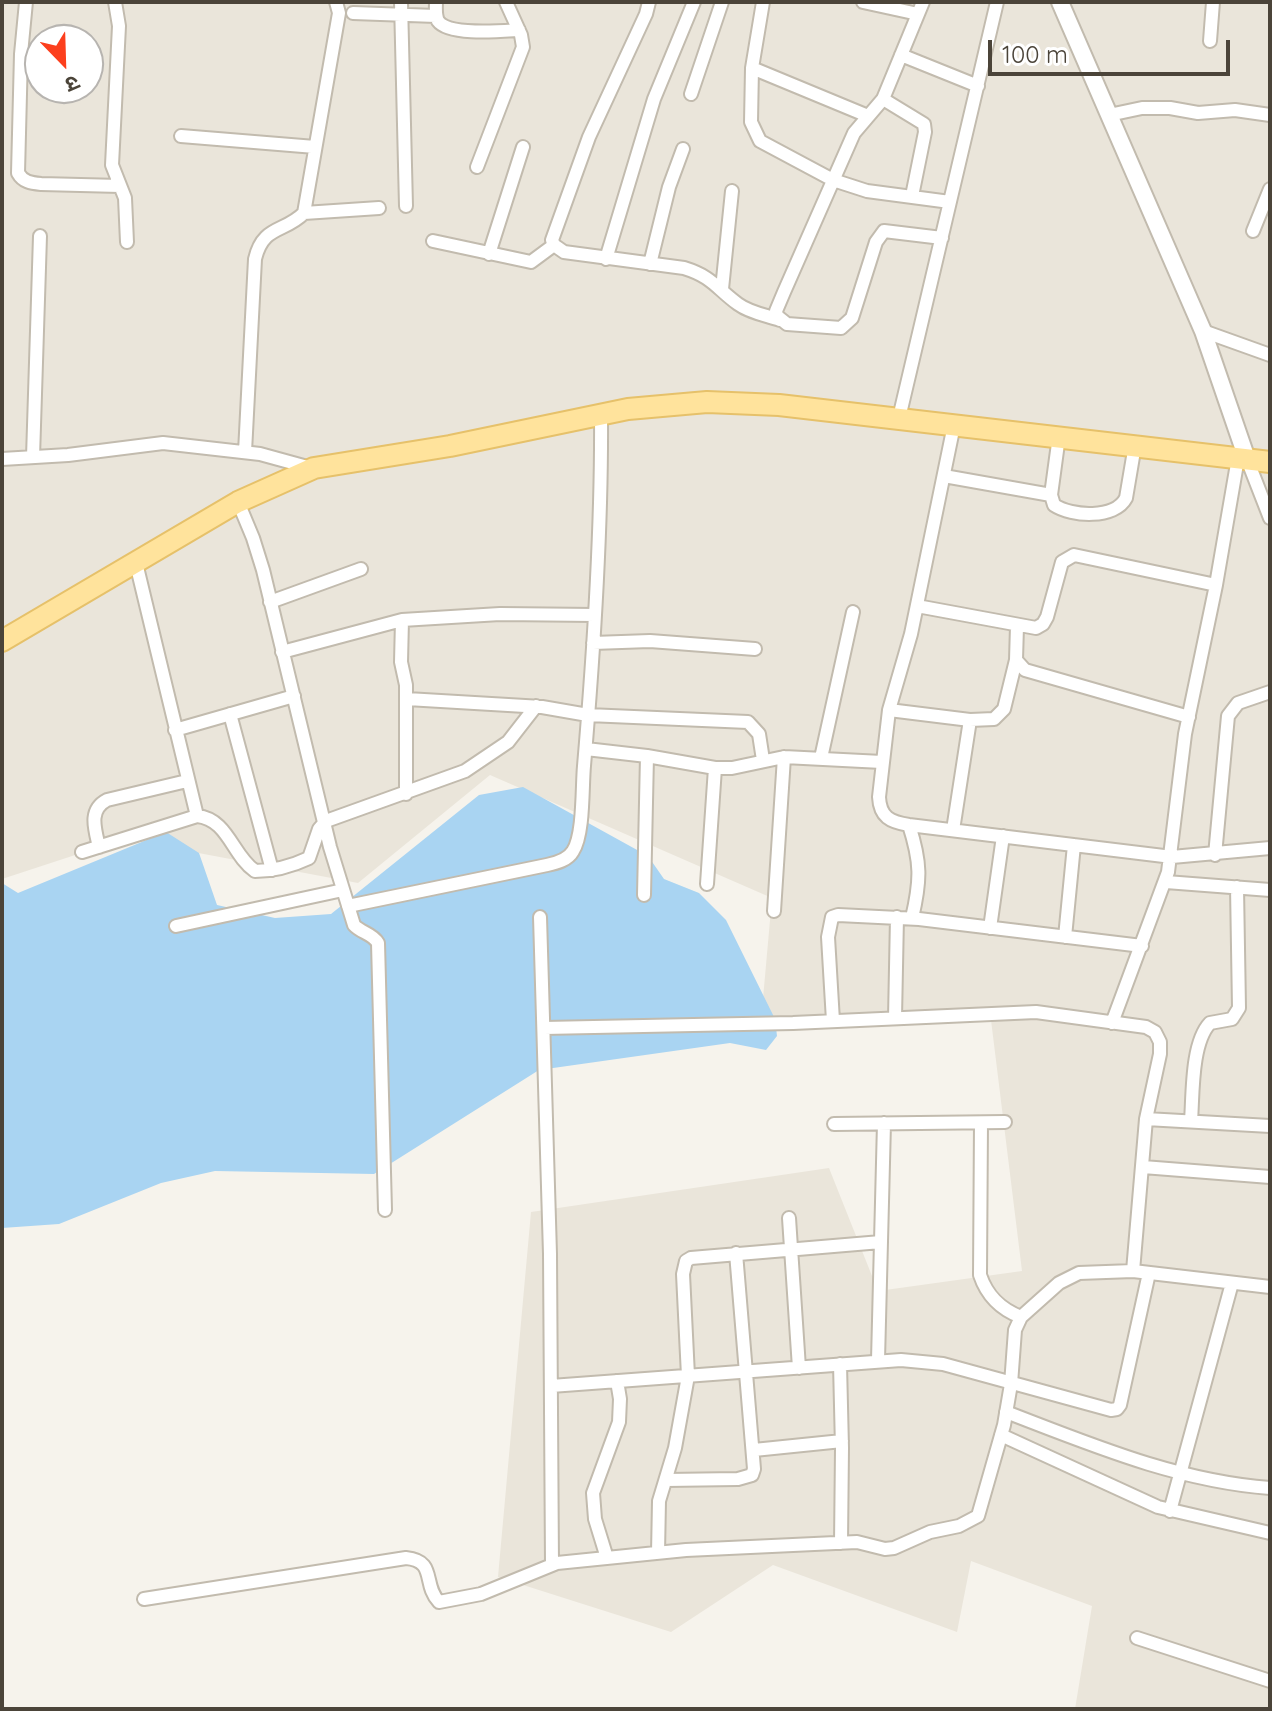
<!DOCTYPE html>
<html>
<head>
<meta charset="utf-8">
<style>
	body { margin:0 }
	#map { position:relative; width:1272px; height:1711px; overflow:hidden; background:#f6f3ec; font-family:Quicksand,"Noto Sans Devanagari",sans-serif }
	canvas { display:block }
	.frame { position:absolute; inset:0; border:4px solid #4b4439; pointer-events:none }
	.north { position:absolute; left:24px; top:24px; width:80px; height:80px; box-sizing:border-box; background:#fff; border:2px solid #b7b4b0; border-radius:50%; rotate:157deg; font-size:22px; font-weight:700; line-height:32px; text-align:center; color:#4b4439 }
	.north::after { content:''; display:block; margin:auto; width:28px; height:36px; background:#fc3f1d; clip-path:polygon(50% 0,100% 100%,50% 72%,0 100%) }
	.scale { position:absolute; left:988px; top:40px; width:242px; height:36px; box-sizing:border-box; border:4px solid #4b4439; border-top:0; padding-left:10px; font-size:24px; line-height:28px; white-space:nowrap; color:#4b4439; -webkit-text-stroke:6px #fff; paint-order:stroke }
</style>
</head>
<body>
<div id="map">
<canvas width="1272" height="1711"></canvas>
<div class="frame"></div>
<div class="north">उ</div>
<div class="scale">100 m</div>
</div>
<script>
const ctx = document.querySelector('canvas').getContext('2d');
ctx.lineJoin = 'round';
function fillPath(path, color) { ctx.fillStyle = color; ctx.fill(path, 'evenodd'); }
function strokePath(path, color, width, dash) { ctx.strokeStyle = color; ctx.lineWidth = width; ctx.lineCap = dash ? 'butt' : 'round'; ctx.setLineDash(dash || []); ctx.stroke(path); }
fillPath(new Path2D(`
	M2,2H1270V1709H1075L1092,1606L971,1561L957,1632L773,1565L671,1632L498,1577L531,1212L829,1168L878,1291L1022,1271L990,1012L760,1032L772,898L490,775L358,883L124,839L2,879ZM40,40H88V88H40Z`), '#eae5da');
fillPath(new Path2D(`
	M523,787L648,856L664,879L699,893L726,920L775,1019L777,1036L766,1050L730,1043L539,1070L374,1174L215,1171L161,1183L59,1224L2,1228V883L18,893L166,832L199,853L217,905L275,918L331,914L479,795Z`), '#a9d4f2');
const minor = new Path2D(`
	M26,2L21,54L18,173C23,182 31,183 41,184L120,186
	M115,2L119,26L112,165L125,198L127,242
	M401,2L406,206
	M436,2C436,8 435,15 438,21C449,36 501,31 519,30
	M649,2L646,14L589,137L552,240L554,245L564,252L684,268C713,277 716,288 738,304C750,313 766,315 780,320
	M763,2L752,68L751,122L760,141L833,180L867,191L950,202
	M863,2L918,14
	M923,2L883,99L854,133L784,292L776,311L777,316L787,324L841,328L852,318L876,242L884,231L942,238
	M353,13L436,16
	M1210,41L1213,2
	M901,55L978,86
	M752,68L868,116
	M691,94L722,2
	M883,99L924,124L925,132L912,196
	M1109,115L1142,108H1170L1198,113L1235,110L1270,115
	M181,136L315,147
	M477,167L523,47L521,35L506,2
	M304,213L379,208
	M1253,231L1270,189
	M433,241L531,262L554,245
	M489,254L523,147
	M606,259L654,99L694,2
	M650,264L669,187L683,149
	M722,289L732,191
	M1203,331L1270,355
	M899,418L997,2
	M954,425L911,634L889,710L879,797C880,817 890,822 909,825L1172,857L1270,848
	M1059,436L1051,495L1054,505C1072,517 1115,519 1126,498L1135,445
	M245,452L255,259C263,225 284,233 304,213L339,13L336,2
	M33,457L40,236
	M2,459L68,455L163,443L260,454L311,468
	M1247,459L1270,518
	M944,476L1051,495
	M238,502L253,538L263,570L330,847L354,925C361,933 372,933 378,943L385,1210
	M136,563L197,816
	M270,602L361,569
	M917,606L1036,628L1043,624L1047,617L1062,562L1074,555L1216,585
	M402,620L401,662L406,685V794
	M1017,626L1016,660L1025,670L1189,717
	M593,643L650,641L755,649
	M282,652L402,620L500,614L595,615
	M407,699L542,707L588,715L748,722L759,734L763,760
	M889,710L970,720L994,719L1004,709L1016,660
	M230,714L272,870
	M175,730L294,696
	M586,749L647,756L715,768H732L784,757L882,762
	M821,758L853,612
	M909,825C921,862 921,880 912,918
	M953,830L970,720
	M99,847C95,829 88,810 107,800L187,781
	M82,852L197,816C228,819 232,855 255,871C274,871 292,866 309,858L319,829L326,821L465,771L508,742L536,706
	M1215,855L1228,716L1238,703L1270,692
	M1166,882L1270,890
	M707,884L715,768
	M644,895L647,756
	M348,906L547,865C557,863 568,860 573,851C584,834 582,787 584,766C594,649 602,531 601,414
	M774,911L784,757
	M540,917L550,1254L552,1565
	M176,926L343,890
	M990,928L1003,836
	M1065,937L1074,845
	M895,1018L897,917
	M833,1021L828,937L832,917L838,915L919,919L1142,946
	M1112,1023L1168,872L1185,734L1216,585L1238,458
	M544,1028L793,1023L1036,1012L1146,1027L1155,1032L1160,1042V1054L1146,1119L1133,1271
	M1146,1119L1270,1126
	M1191,1121C1193,1095 1191,1043 1210,1023L1232,1019L1239,1008L1237,887
	M981,1123L980,1275C987,1296 1000,1309 1021,1317
	M834,1124L1005,1122
	M1143,1167L1270,1177
	M789,1218L799,1368
	M878,1360L884,1123
	M840,1364L842,1448L841,1543
	M551,1386L901,1360L943,1364L1111,1410L1117,1409L1120,1405L1149,1273
	M1006,1412C1092,1445 1177,1481 1270,1488
	M1001,1435L1158,1507L1270,1533
	M754,1450L842,1441
	M666,1480L738,1479L752,1475L754,1469L736,1253
	M1170,1511L1232,1283
	M658,1553L659,1501L675,1448L688,1376L683,1274L686,1261L691,1258L881,1242
	M607,1558L595,1519L593,1493L619,1422L620,1399L617,1381
	M144,1599L406,1558C437,1561 422,1584 439,1602L481,1594L557,1563L686,1550L857,1542L885,1549L894,1548L930,1532L959,1526L978,1516L1004,1425L1011,1384L1015,1330L1021,1317L1059,1283L1079,1273L1133,1271L1270,1287
	M1137,1638L1270,1681`);
const tertiary = new Path2D(`
	M1060,2L1203,331L1247,459`);
const primary = new Path2D(`
	M2,641L238,502L314,468L450,446L628,409L707,402L779,405L1270,462`);
strokePath(minor, '#c2bbae', 16);
strokePath(tertiary, '#c2bbae', 20);
strokePath(primary, '#e6c16a', 24);
strokePath(minor, '#fff', 12);
strokePath(tertiary, '#fff', 16);
strokePath(primary, '#ffe39c', 20);
</script>
</body>
</html>
